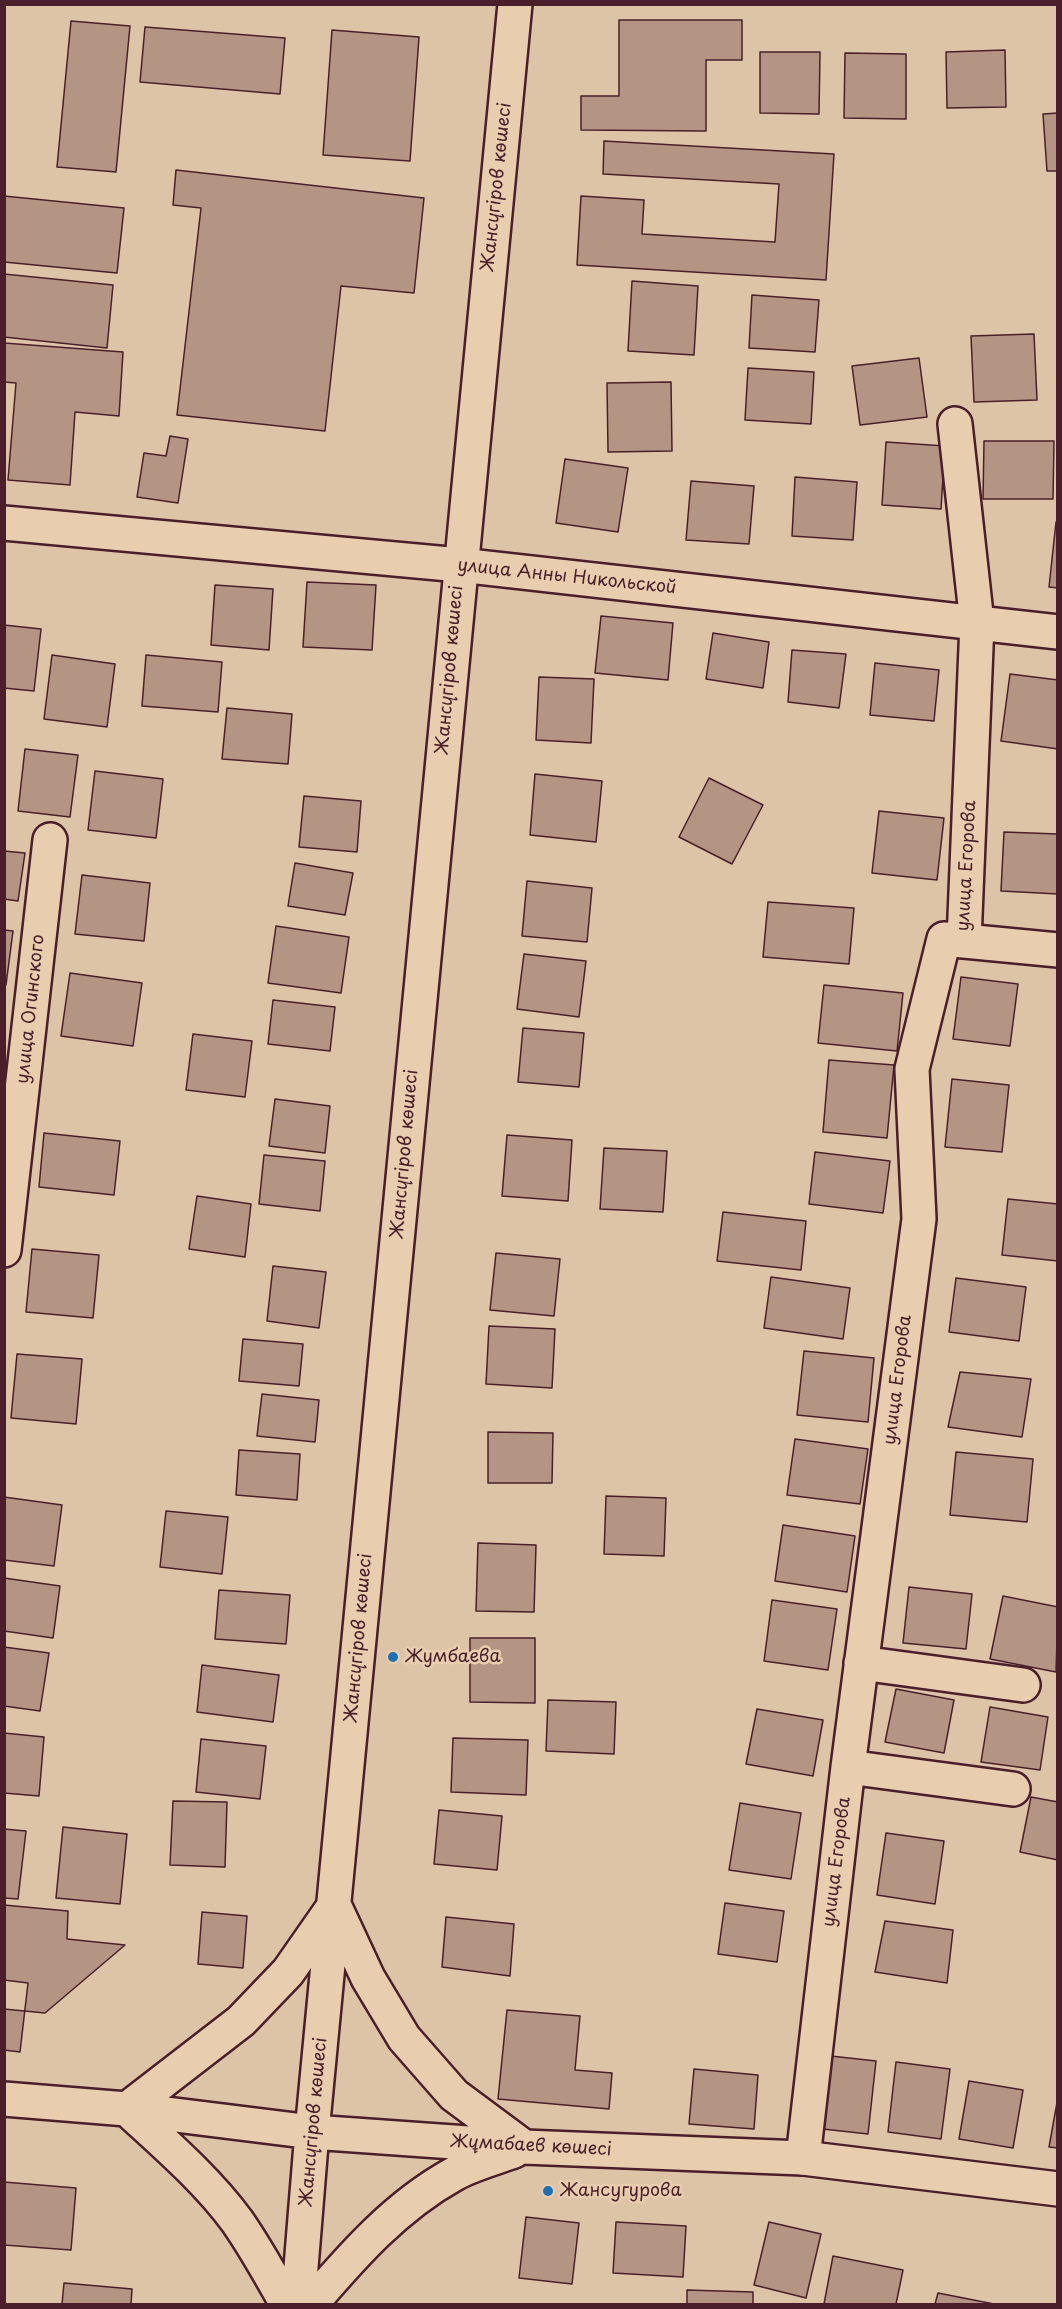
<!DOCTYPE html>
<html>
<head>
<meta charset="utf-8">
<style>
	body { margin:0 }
	#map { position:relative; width:1062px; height:2309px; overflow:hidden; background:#dec4a7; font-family:"Playpen Sans",sans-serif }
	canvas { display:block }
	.frame { position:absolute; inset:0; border:6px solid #4a1f2b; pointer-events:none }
</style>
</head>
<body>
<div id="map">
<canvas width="1062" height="2309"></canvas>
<div class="frame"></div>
</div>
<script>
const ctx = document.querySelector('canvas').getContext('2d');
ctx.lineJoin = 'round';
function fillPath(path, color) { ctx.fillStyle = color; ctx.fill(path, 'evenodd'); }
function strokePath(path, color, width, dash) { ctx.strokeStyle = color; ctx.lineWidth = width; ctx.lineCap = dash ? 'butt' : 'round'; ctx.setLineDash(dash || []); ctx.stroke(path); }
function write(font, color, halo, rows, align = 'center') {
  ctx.font = font + ' "Playpen Sans",sans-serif'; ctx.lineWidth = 5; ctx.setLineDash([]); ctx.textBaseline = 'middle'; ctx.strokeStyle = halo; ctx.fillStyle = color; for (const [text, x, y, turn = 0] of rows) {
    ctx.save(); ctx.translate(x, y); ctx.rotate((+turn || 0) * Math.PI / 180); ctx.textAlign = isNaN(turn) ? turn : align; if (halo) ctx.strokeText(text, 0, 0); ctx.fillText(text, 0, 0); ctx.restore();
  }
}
const building = new Path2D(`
	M619,20H742V60H706V131L581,130V96H619Z
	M71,21L130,26L116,172L57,167Z
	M145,27L285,38L280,94L140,82Z
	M332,30L419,37L410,161L323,155Z
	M1005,50L1006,107L947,108L946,52Z
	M760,52H820L819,114L760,113Z
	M845,53L906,54V119L844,118Z
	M1058,113V171H1047L1043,114Z
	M604,141L834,154L826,280L577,265L581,196L644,200L642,234L775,242L779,184L603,174Z
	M176,170L424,198L414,293L341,286L325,431L177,415L201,208L173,205Z
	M4,196L124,208L117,273L4,262Z
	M4,274L113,285L107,348L4,337Z
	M632,281L698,286L694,355L628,351Z
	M752,295L819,300L815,352L749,348Z
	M1034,334L1037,400L974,402L971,336Z
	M4,343L123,352L119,416L75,412L70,485L8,480L16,383L4,382Z
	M919,358L927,417L860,425L852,366Z
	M748,368L814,372L811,424L745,420Z
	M671,382L672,451L608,452L607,383Z
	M170,436L188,439L178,503L137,497L144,453L166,456Z
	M984,441H1054L1053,499H983Z
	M886,442L945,446L941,509L882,505Z
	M565,459L628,468L618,532L556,523Z
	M795,477L857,482L853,540L792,536Z
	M691,481L754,486L749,544L686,540Z
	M1056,522H1058V588L1049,587Z
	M307,582L376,585L372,650L303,647Z
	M215,585L273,589L269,650L211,645Z
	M601,616L673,623L668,680L595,673Z
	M4,625L41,629L34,691L4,688Z
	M713,633L769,642L763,688L706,679Z
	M792,650L846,654L839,708L788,702Z
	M52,655L115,664L107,727L44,719Z
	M146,655L222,662L218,712L142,706Z
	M875,663L939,670L934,721L870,715Z
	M1010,674L1058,680V749L1001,741Z
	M539,677L594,679L591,743L536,740Z
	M227,708L292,714L288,764L222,759Z
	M25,749L78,755L70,817L18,811Z
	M95,771L163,779L156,838L88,830Z
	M535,774L602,781L596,842L530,835Z
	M709,778L763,805L732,864L679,837Z
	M304,796L361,801L357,852L299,847Z
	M879,811L944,818L937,880L872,873Z
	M1004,832L1058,834V894L1001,891Z
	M4,851L25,853L18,901L4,899Z
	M295,863L353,873L345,915L288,906Z
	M82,875L150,883L144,941L75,934Z
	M527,881L592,888L587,942L522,936Z
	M768,902L854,908L849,964L763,957Z
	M276,926L349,937L341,993L268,983Z
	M4,930L13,931L6,985L4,984Z
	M524,954L586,961L579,1017L517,1009Z
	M70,973L142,983L133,1046L61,1036Z
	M961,977L1018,984L1010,1046L953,1039Z
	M824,985L903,993L897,1051L818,1043Z
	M273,1000L335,1007L330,1051L268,1044Z
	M523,1028L584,1033L579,1087L518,1082Z
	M193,1034L252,1041L245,1097L186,1090Z
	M829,1060L894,1065L887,1138L823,1132Z
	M952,1079L1009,1085L1002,1152L945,1147Z
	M275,1099L330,1106L325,1153L269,1146Z
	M44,1133L120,1141L114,1195L39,1187Z
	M507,1135L572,1140L568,1201L502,1196Z
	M604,1148L667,1151L663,1212L600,1209Z
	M815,1152L890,1161L883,1213L809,1204Z
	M264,1155L325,1161L320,1211L259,1204Z
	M197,1196L251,1204L245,1257L189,1249Z
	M1008,1199L1058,1204V1261L1002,1255Z
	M723,1212L806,1221L801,1270L717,1261Z
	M32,1249L99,1255L93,1318L26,1312Z
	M496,1253L560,1259L554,1316L490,1310Z
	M273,1266L326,1272L319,1328L267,1321Z
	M771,1277L850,1288L843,1339L764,1328Z
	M956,1278L1026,1287L1019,1341L949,1332Z
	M489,1326L555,1329L552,1388L486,1384Z
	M243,1339L303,1344L299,1386L239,1381Z
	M804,1351L874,1358L868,1422L797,1415Z
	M17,1354L82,1359L76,1424L11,1418Z
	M960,1372L1031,1379L1022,1437L948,1427Z
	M262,1394L319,1400L315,1442L257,1436Z
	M488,1432L553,1433L552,1483H488Z
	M795,1439L868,1449L860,1504L787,1495Z
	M239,1450L300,1454L297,1500L236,1495Z
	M956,1452L1033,1459L1027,1522L950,1515Z
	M606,1496L666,1498L664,1556L604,1554Z
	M4,1497L62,1505L54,1566L4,1560Z
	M166,1511L228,1517L222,1574L160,1567Z
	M783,1525L855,1536L847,1592L775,1581Z
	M478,1543L536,1545L534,1612L476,1611Z
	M4,1578L60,1586L53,1638L4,1631Z
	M909,1587L972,1594L966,1649L903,1643Z
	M219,1590L290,1595L286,1644L215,1639Z
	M1003,1596L1058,1607L1056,1672L990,1659Z
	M772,1600L837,1609L828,1670L764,1661Z
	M470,1638H535V1703L470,1702Z
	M4,1647L49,1653L40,1711L4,1706Z
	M202,1665L279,1675L273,1722L197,1712Z
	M896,1689L954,1700L944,1753L885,1742Z
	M548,1700L616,1702L614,1754L546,1751Z
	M990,1707L1048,1717L1040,1770L981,1762Z
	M757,1709L823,1720L813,1776L746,1764Z
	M4,1733L44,1737L39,1796L4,1793Z
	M453,1738L528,1740L526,1795L451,1792Z
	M201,1739L266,1746L260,1799L196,1792Z
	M1031,1797L1058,1802V1860L1020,1852Z
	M173,1801L227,1802L225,1867L170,1865Z
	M740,1803L801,1813L791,1879L729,1870Z
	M439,1810L502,1816L497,1870L434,1864Z
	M63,1827L127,1834L120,1904L56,1898Z
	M4,1829L26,1831L18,1899L4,1898Z
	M886,1833L944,1841L935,1904L877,1895Z
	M725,1903L784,1911L777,1962L718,1954Z
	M4,1905L68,1911L67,1939L125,1945L45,2013L4,2009Z
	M202,1912L247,1916L243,1968L198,1964Z
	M446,1917L514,1924L510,1976L442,1967Z
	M885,1921L953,1930L947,1983L875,1972Z
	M4,1980L28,1983L20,2052L4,2050Z
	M507,2010L580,2016L575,2070L612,2073L609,2109L498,2099Z
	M831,2056L876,2061L868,2134L823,2129Z
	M896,2062L950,2069L941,2139L888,2132Z
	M694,2069L758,2075L754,2129L689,2124Z
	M969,2081L1023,2090L1013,2148L959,2139Z
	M1058,2097V2148L1049,2147Z
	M4,2182L76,2188L71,2250L4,2245Z
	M526,2217L579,2223L572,2284L519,2278Z
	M616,2222L686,2226L683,2277L613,2273Z
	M769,2222L821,2234L806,2298L754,2285Z
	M833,2256L903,2270L896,2304H824Z
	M64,2283L132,2289L131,2304H62Z
	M687,2290L753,2292V2304H687Z
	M938,2293L994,2304H935Z`);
fillPath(building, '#b49584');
strokePath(building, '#4a1f2b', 1.5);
const minor = new Path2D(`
	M4,523L460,565L1058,632
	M964,941L1058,950
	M4,1250L50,840
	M861,1663L1023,1685
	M848,1767L1013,1789
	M803,2158L848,1767L919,1219L912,1069L944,939L964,941L977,623L955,424`);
const major = new Path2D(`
	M335,1907L368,1978L404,2038L454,2095L524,2147
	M4,2099L127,2109L312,2132L524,2147L803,2158L1058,2189
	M127,2109L241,2021L288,1972L334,1906
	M127,2109C165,2144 206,2179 237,2221C256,2248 271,2276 287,2304
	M298,2304L312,2132L515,4
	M311,2304C353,2255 396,2206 454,2174C472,2164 495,2158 514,2151`);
strokePath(minor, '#4a1f2b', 38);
strokePath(major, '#4a1f2b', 38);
strokePath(minor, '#e8ceaf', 33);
strokePath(major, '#e8ceaf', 33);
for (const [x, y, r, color] of [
	[393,1657,6,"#1f6fb2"],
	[548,2191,6,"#1f6fb2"]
]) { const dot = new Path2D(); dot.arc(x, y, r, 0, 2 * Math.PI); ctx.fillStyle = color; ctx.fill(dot); strokePath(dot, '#e8ceaf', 2); }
write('18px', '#4a1f2b', '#e8ceaf', [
	["Жансүгіров көшесі",497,187,-84],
	["улица Анны Никольской",567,577,6],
	["Жансүгіров көшесі",450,670,-85],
	["улица Егорова",967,866,-87],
	["улица Огинского",31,1009,-84],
	["Жансүгіров көшесі",405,1154,-85],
	["улица Егорова",898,1380,-83],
	["Жансүгіров көшесі",359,1638,-85],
	["улица Егорова",837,1862,-83],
	["Жансүгіров көшесі",314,2122,-85],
	["Жұмабаев көшесі",531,2146,3]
]);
write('18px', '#4a1f2b', '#e8ceaf', [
	["Жумбаева",405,1657],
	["Жансугурова",560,2191]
], 'left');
</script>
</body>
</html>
